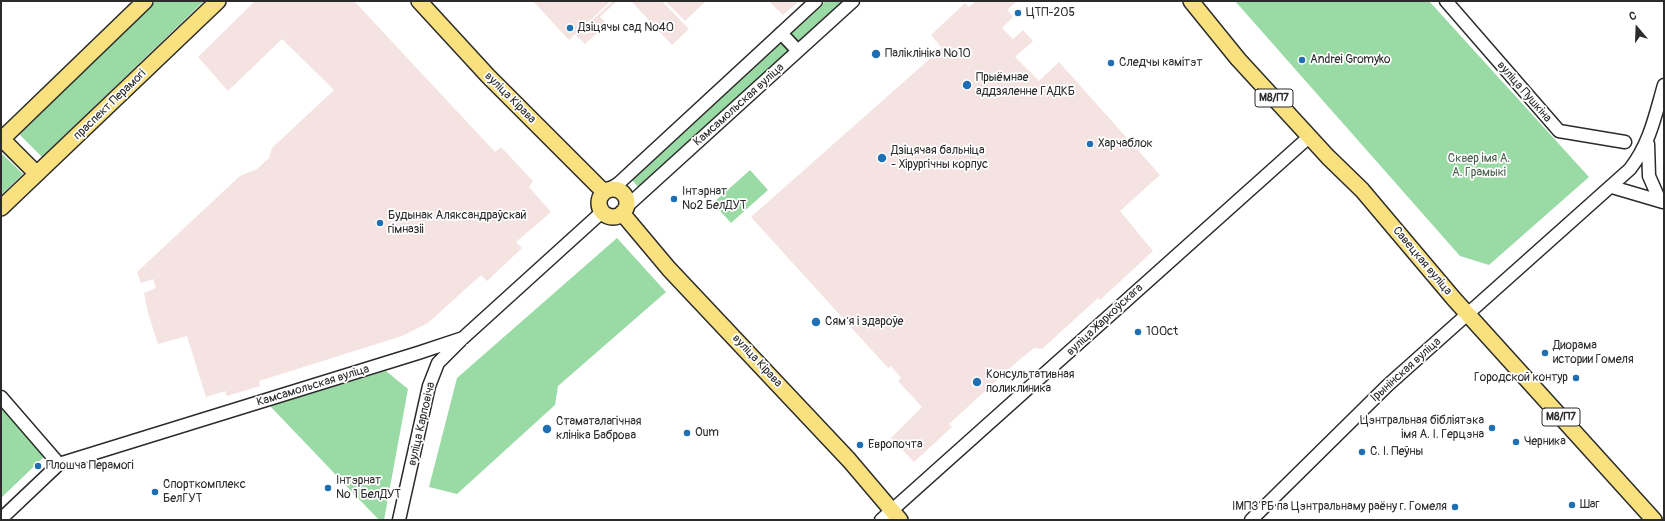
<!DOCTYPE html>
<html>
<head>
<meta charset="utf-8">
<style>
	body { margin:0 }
	#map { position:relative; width:1665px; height:521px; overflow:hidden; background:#fff; font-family:Pangolin,sans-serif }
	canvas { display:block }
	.frame { position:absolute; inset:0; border:2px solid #2b2b2b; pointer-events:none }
	.north { position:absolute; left:1617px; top:8px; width:40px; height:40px; -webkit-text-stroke:3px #fff; paint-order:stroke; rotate:341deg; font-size:11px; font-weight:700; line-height:16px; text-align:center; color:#2b2b2b }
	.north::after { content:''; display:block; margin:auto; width:14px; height:18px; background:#2b2b2b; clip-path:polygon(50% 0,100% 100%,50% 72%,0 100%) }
</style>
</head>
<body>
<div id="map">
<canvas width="1665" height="521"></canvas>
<div class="frame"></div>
<div class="north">С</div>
</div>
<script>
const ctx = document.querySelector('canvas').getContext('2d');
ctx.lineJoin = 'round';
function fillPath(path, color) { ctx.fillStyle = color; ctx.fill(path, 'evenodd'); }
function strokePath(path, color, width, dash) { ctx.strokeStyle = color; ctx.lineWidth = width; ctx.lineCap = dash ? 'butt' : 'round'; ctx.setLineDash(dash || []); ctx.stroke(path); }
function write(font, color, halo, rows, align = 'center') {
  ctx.font = font + ' Pangolin,sans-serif'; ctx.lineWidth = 3.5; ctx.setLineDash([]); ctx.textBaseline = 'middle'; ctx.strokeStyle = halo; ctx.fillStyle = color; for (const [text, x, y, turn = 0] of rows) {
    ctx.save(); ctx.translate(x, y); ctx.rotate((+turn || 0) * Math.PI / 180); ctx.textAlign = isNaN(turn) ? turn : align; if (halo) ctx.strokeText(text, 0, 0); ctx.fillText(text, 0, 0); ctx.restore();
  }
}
fillPath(new Path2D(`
	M255,1H354L495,152L501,147L533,181L529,187L551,212L516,242L522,248L487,281L481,275L428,323L402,336L259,381L260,386L227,396L225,391L206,397L187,336L158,344L148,313L144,293L156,288L153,279L141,283L137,272L240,176L257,169L269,158L272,148L334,90L282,39L228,91L198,57Z
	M533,1H611L569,40Z
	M613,1H617L600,17L607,24L585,44L576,35Z
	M631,1H662L689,29L672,45Z
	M665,1H706L685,21Z
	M769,1H799L783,15Z
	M976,1H1017L1007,10L1013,17L1002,28L1013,39L1023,30L1033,41L1015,57L1039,81L1059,62L1160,175L1120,211L1153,251L1100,300L1098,298L1042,349L1034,348L1019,360L949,424L952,427L914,462L891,438L922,407L898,381L901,378L891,366L888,368L751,217L942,48L931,35L965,3L969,7Z`), '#f4e3e0');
fillPath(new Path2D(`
	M156,1H204L42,157L19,134Z
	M826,1H843L640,189L632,180Z
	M1235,1H1429L1589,177L1489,265L1460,256Z
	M1,153L23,174L1,195Z
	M750,170L768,190L731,223L713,203Z
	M617,238L666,292L558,386L555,405L457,494L429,487L457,378Z
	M386,371L408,389L384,520H379L270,406Z
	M1,403L48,453L1,498Z`), '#9adaa4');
const minor = new Path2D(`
	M1446,1L1559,131L1625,142
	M781,33L798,51
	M1648,144L1649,176L1660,201
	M1612,187L1663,202
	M608,190L619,183L816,1
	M625,208L853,1
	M1,397L59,464
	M1,519L59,464L418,353L463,338
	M399,520L429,386L438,363L463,338L602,212
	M881,520L1309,137
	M1251,520L1388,385L1630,169C1650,143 1655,116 1664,85`);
const major = new Path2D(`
	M419,1L488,76L604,192
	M1191,1L1238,59L1328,157L1362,190L1454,299L1654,520
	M2,139L37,174
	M1,140L145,1
	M599 203a14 14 0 1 1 28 0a14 14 0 1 1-28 0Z
	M1,208L218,1
	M622,213L669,269L849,460L900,520`);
strokePath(minor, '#2b2b2b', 15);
strokePath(major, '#2b2b2b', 18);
strokePath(minor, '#fff', 12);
strokePath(major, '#fae180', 15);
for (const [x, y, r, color] of [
	[1018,13,4,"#1f6fb2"],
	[570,28,4,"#1f6fb2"],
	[876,54,5,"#1f6fb2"],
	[1302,60,4,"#1f6fb2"],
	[1111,63,4,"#1f6fb2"],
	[967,85,5,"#1f6fb2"],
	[1090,144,4,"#1f6fb2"],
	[882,158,5,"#1f6fb2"],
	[674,199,4,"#1f6fb2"],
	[380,223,4,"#1f6fb2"],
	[816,322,5,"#1f6fb2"],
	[1138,332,4,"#1f6fb2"],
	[1545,353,4,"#1f6fb2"],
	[1576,378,4,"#1f6fb2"],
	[977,382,5,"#1f6fb2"],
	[1492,428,4,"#1f6fb2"],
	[547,429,5,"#1f6fb2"],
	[687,433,4,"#1f6fb2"],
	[1516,442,4,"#1f6fb2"],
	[860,445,4,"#1f6fb2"],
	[1362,452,4,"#1f6fb2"],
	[38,466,4,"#1f6fb2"],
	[328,488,4,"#1f6fb2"],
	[155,492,4,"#1f6fb2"],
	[1572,505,4,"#1f6fb2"],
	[1455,507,4,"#1f6fb2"]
]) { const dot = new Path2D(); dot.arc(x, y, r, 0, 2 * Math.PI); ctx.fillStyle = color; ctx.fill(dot); strokePath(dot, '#fff', 1.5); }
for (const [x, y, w] of [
	[1274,98,38],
	[1561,417,38]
]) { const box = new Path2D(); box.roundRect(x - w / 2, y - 9, w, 18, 3); ctx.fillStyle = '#fff'; ctx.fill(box); strokePath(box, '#2b2b2b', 1); }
write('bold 11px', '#2b2b2b', null, [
	["М8/П7",1274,98],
	["М8/П7",1561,417]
]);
write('12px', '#2b2b2b', '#fff', [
	["ЦТП-205",1026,13],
	["Дзіцячы сад №40",578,28],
	["Паліклініка №10",885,54],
	["Andrei Gromyko",1310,60],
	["Следчы камітэт",1119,63],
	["Прыёмнае",976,78],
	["аддзяленне ГАДКБ",976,92],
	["Харчаблок",1098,144],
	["Дзіцячая бальніца",891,151],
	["- Хірургічны корпус",891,165],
	["Інтэрнат",682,192],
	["№2 БелДУТ",682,206],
	["Будынак Аляксандраўскай",388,216],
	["гімназіі",388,230],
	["Сямʼя і здароўе",825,322],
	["100ct",1146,332],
	["Диорама",1553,346],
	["истории Гомеля",1553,360],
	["Консультативная",986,375],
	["поликлиника",986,389],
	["Городской контур",1568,378,"right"],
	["Цэнтральная бібліятэка",1484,421,"right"],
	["імя А. І. Герцэна",1484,435,"right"],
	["Стаматалагічная",556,422],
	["клініка Баброва",556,436],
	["Oum",695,433],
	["Черника",1524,442],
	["Европочта",868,445],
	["С. І. Пеўны",1370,452],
	["Плошча Перамогі",46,466],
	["Інтэрнат",336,481],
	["№ 1 БелДУТ",336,495],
	["Спорткомплекс",163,485],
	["БелГУТ",163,499],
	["Шаг",1580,505],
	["ІМПЗ РБ па Цэнтральнаму раёну г. Гомеля",1447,507,"right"]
], 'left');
write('12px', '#2b2b2b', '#fff', [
	["вуліца Пушкіна",1524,92,49],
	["вуліца Кірава",510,98,45],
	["праспект Перамогі",110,105,-44],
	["Камсамольская вуліца",739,105,-42],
	["Савецкая вуліца",1422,261,50],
	["вуліца Жаркоўскага",1105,320,-43],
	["вуліца Кірава",757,361,47],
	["Ірынінская вуліца",1406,370,-42],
	["Камсамольская вуліца",313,386,-17],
	["вуліца Карповіча",422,424,-77]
]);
write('12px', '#4c604f', '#fff', [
	["Сквер імя А.",1479,159],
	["А. Грамыкі",1479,173]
]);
</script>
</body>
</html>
